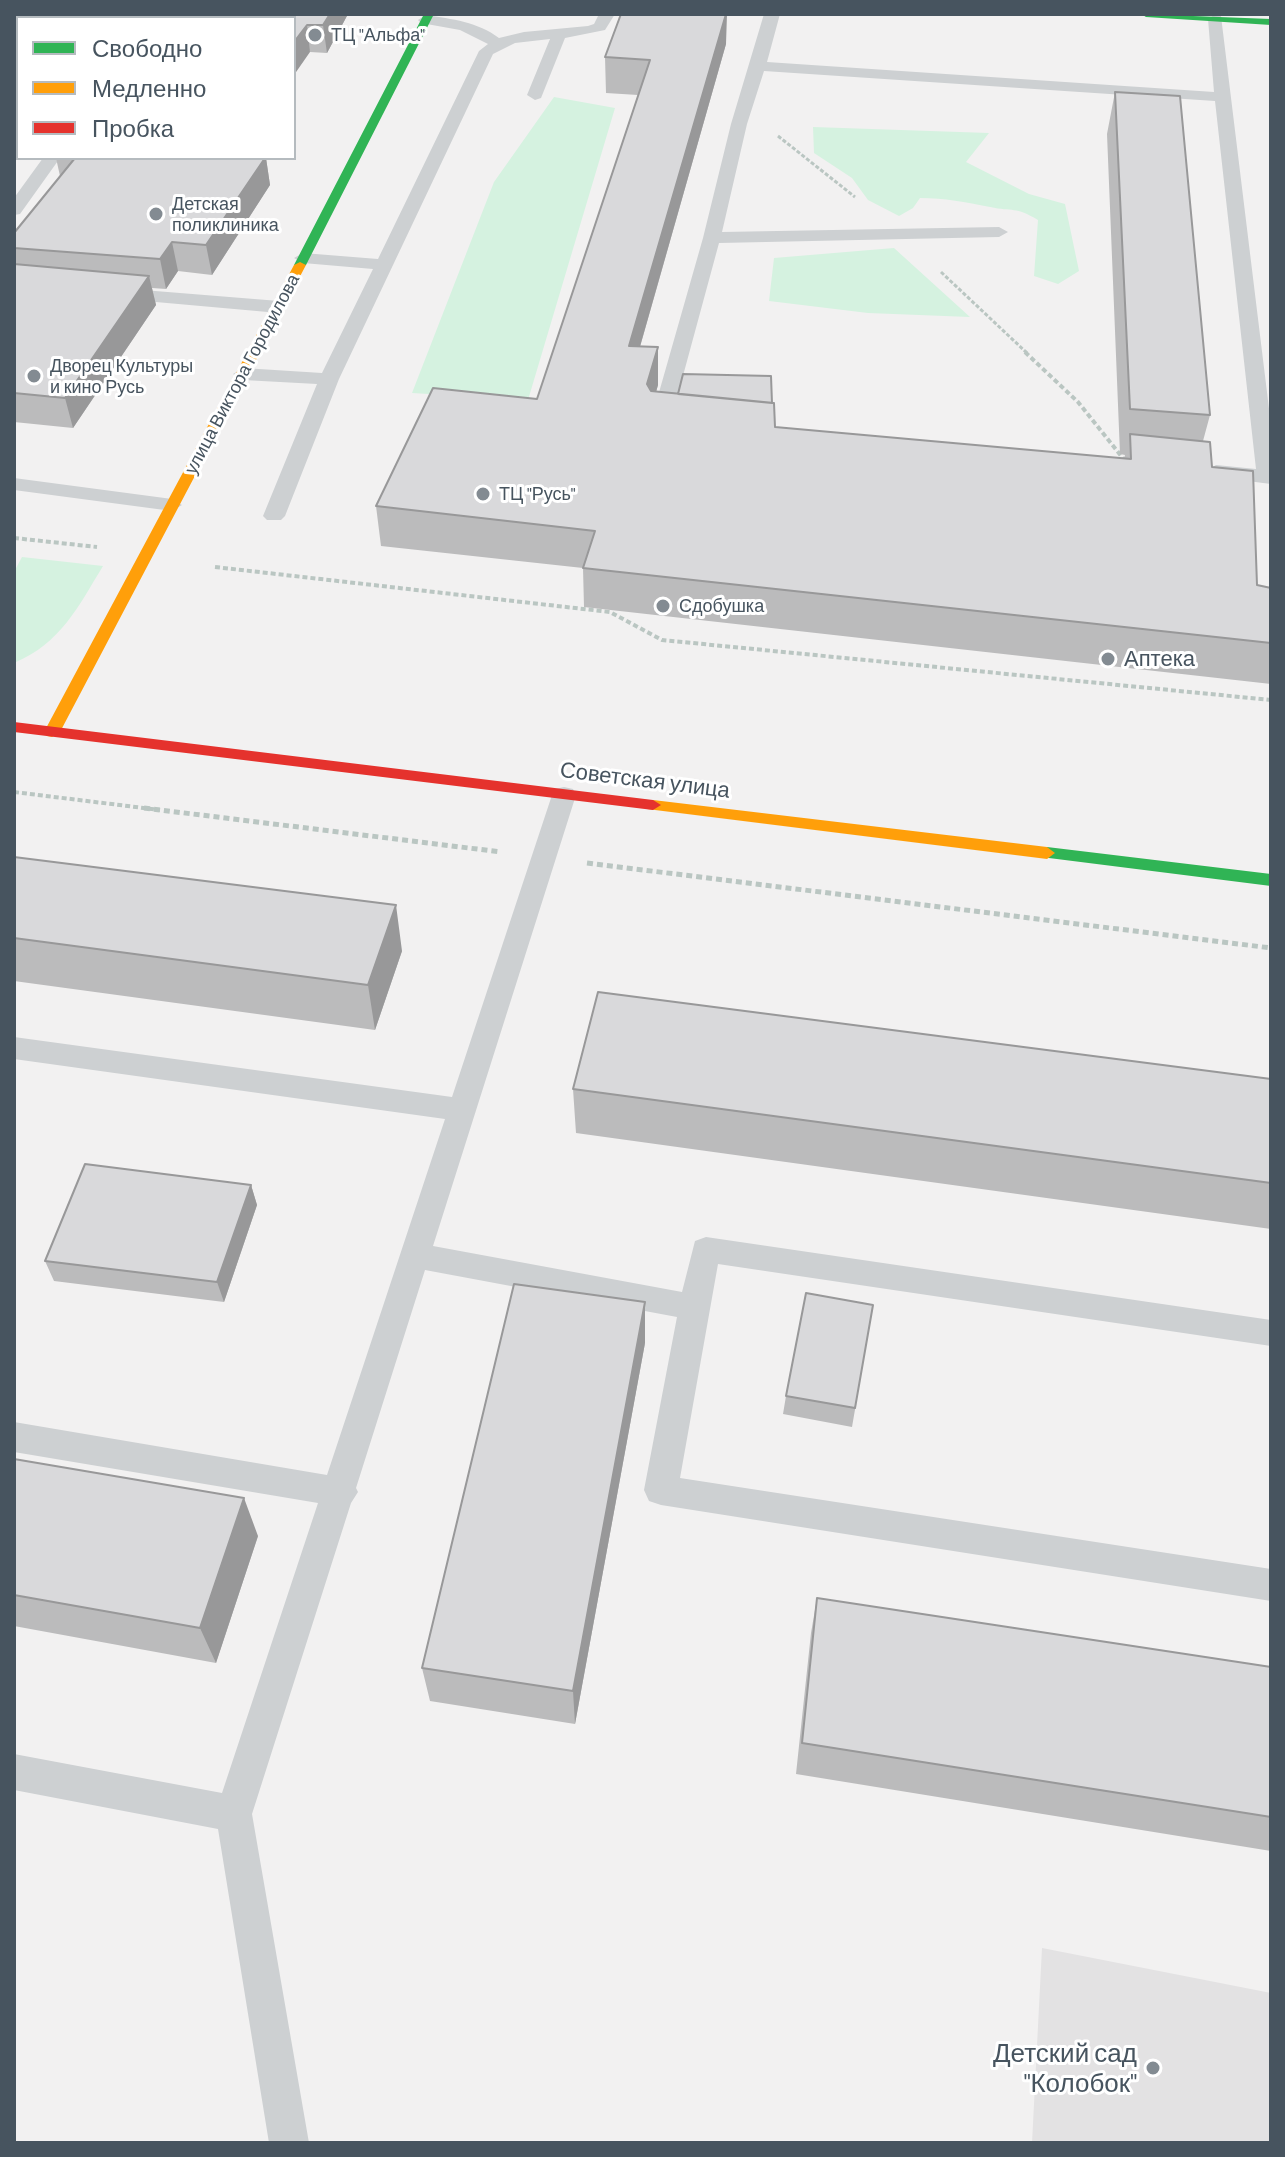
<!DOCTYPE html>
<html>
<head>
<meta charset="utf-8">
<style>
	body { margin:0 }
	#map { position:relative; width:1285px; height:2157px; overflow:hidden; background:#f2f1f1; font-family:Barlow,sans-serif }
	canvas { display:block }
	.frame { position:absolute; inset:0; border:16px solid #47545f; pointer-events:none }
	.legend { position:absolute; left:16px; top:16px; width:280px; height:144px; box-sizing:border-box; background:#fff; border:2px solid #b5bbbf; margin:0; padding:10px 14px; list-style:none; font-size:24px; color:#47545f }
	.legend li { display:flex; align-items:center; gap:16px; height:40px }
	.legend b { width:40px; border:2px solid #b5bbbf }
</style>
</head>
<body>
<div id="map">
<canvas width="1285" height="2157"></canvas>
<div class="frame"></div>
<ul class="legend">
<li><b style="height:10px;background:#30b455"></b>Свободно</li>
<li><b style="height:10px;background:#ff9f0a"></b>Медленно</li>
<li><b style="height:10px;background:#e5322d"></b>Пробка</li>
</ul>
</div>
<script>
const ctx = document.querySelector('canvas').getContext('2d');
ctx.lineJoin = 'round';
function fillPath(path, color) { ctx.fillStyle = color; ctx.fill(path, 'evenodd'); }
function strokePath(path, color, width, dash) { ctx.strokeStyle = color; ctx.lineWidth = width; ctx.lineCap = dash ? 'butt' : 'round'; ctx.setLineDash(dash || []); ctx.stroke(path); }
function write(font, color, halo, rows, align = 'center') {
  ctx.font = font + ' Barlow,sans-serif'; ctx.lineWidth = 6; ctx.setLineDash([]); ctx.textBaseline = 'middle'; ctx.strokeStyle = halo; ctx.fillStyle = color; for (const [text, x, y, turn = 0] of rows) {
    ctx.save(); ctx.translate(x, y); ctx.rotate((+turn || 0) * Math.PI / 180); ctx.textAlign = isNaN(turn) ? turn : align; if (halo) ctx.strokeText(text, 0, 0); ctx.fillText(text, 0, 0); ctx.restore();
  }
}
fillPath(new Path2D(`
	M14,14H160L157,18H18V126L14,125Z
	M1042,1948L1271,1993V2143H1032Z`), '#e3e2e3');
fillPath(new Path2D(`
	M554,97L615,108L528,400L412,393L494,182Z
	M813,127L989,133L966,162L1029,194L1065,204L1079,271L1058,284L1034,276L1038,220C1015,206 1013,212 990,207C965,202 945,198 920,198L913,208L899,216L868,200L852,178L814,153Z
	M894,248L970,317L868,313L769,301L774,258Z
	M22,557L103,566C78,607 61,643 14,663V572Z`), '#d5f2e0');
strokePath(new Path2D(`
	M14,126H18
	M778,136L855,197
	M941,272L1028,354`), '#bac6c2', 3, [4, 2]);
strokePath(new Path2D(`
	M1025,352L1078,402L1126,462
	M14,538L97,547
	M215,567L610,612L662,640L1271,700
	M14,792L160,810`), '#bac6c2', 4, [5, 3]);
strokePath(new Path2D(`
	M144,808L501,852
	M587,863L1271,948`), '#bac6c2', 5, [6, 4]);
fillPath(new Path2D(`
	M120,14H136L133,18H117Z
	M599,14H615L605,30L565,38L541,98L535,100L527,95L550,39L515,43L493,54L339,379L285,516L281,520H267L263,516L317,384L243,380L233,374L243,368L322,373L373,269L303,263L294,258L303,253L378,259L479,51L488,44L460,30L421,23L418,20L426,15C452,19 478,22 499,38L524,32L588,26L594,24Z
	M764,14H780L767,62L1214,92L1208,19L1216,14L1221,16L1271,425V484L1216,477L1206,471L1216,465L1256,469L1215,101L764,71L747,124L722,232L999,227L1008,232L999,237L719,243L671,420L674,424L664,430L653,428L650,424L703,238L731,124Z
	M43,158H60L20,214L14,215V198Z
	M118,288L279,301L288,307L279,313L111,298L109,294Z
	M14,478L172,499L182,505L172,511L14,490Z
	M564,787L573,789L576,795L433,1246L682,1292L695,1241L706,1237L1271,1320V1346L718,1264L680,1478L1271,1569V1601L661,1505L649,1501L644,1490L677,1317L425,1270L356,1488L358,1492L351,1503L252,1814L309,2143H269L218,1829L14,1790V1754L222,1793L318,1503L14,1452V1422L327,1475L445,1119L14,1059V1037L452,1097L552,795L555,789Z`), '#cdd0d2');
fillPath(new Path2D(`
	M424,14H434L306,265L296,267L294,265Z
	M1141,14L1271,19V25L1146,17Z
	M1047,847L1271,874V886L1041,857L1039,853L1041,849Z`), '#30b455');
fillPath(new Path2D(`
	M300,262L306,265L60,732L52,737L47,736L44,732L294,265Z
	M653,800L1047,847L1055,853L1047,859L647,809L645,805Z`), '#ff9f0a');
fillPath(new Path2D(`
	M14,722L653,800L661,805L653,810L14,732Z`), '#e5322d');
fillPath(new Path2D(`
	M51,14H92L90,16Z
	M348,14L327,53L310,52L294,18Z
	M726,44L640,347H658V385L656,392L772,403L775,427L1124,459L1125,455L1120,454L1107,134L1115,92L1210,415L1203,441L1257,585L1271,588V684L584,607L583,568L381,546L376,506L537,399L638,95L606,93L605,57Z
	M56,158H266L270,185L212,275L178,271L166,289L152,288L156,305L73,428L14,422V233L60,176Z
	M14,857L402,951L375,1030L14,981Z
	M1271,1079V1229L576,1133L573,1089Z
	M251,1185L257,1205L224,1302L54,1281L45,1261Z
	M873,1305L852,1427L783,1414L786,1396Z
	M645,1343L575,1724L430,1701L422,1668Z
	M14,1459L258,1536L216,1663L14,1626Z
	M817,1598L1271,1667V1851L796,1774L811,1633Z`), '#bbbbbc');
fillPath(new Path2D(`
	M330,14H348L327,53L323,25Z
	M726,14H727L726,44L629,385V346Z
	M307,25L310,52L294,75V42Z
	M265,158H266L270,185L212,275L206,245Z
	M172,242L178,271L166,289L160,259Z
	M149,276L156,305L73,428L65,398Z
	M658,347V385L647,423V384Z
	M396,905L402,951L375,1030L368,985Z
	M251,1185L257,1205L224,1302L217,1282Z
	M645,1302V1343L575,1724L573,1691Z
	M244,1498L258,1536L216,1663L200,1628Z`), '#989899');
const building = new Path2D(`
	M256,14H330L323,25H307L294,42V18H254Z
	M621,14H726L629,346L658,347L647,384L651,391L774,403L775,427L1131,459L1130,434L1210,442L1212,467L1253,471L1257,585L1271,588V643L583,568L595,531L376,506L433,388L537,399L650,60L605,57Z
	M1115,92L1180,96L1210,415L1130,409Z
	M75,158H265L206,245L172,242L160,259L14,248V233Z
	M14,264L149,276L65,398L14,393Z
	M683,374L771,376L772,403L678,394Z
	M14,857L396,905L368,985L14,938Z
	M598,992L1271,1079V1183L573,1089Z
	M85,1164L251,1185L217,1282L45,1261Z
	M514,1284L645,1302L573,1691L422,1668Z
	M806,1293L873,1305L855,1408L786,1396Z
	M14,1459L244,1498L200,1628L14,1595Z
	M817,1598L1271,1667V1817L802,1743Z`);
fillPath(building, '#d9d9db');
strokePath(building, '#989899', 2);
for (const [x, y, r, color] of [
	[315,35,8,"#838b92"],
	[156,214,8,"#838b92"],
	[34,376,8,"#838b92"],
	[483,494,8,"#838b92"],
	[663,606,8,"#838b92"],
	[1108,659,8,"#838b92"],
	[1153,2068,8,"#838b92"]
]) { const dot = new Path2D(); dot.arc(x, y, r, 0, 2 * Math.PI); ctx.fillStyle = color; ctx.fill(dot); strokePath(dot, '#fff', 3); }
write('18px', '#47545f', '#fff', [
	["ТЦ \"Альфа\"",331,35],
	["Детская",172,204],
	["поликлиника",172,225],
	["Дворец Культуры",50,366],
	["и кино Русь",50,387],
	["ТЦ \"Русь\"",499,494],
	["Сдобушка",679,606]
], 'left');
write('18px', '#47545f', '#fff', [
	["улица Виктора Городилова",242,374,-62]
]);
write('22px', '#47545f', '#fff', [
	["Аптека",1124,659]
], 'left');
write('22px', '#47545f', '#fff', [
	["Советская улица",645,780,7]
]);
write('26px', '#47545f', '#fff', [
	["Детский сад",1137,2053],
	["\"Колобок\"",1137,2083]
], 'right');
</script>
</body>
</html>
